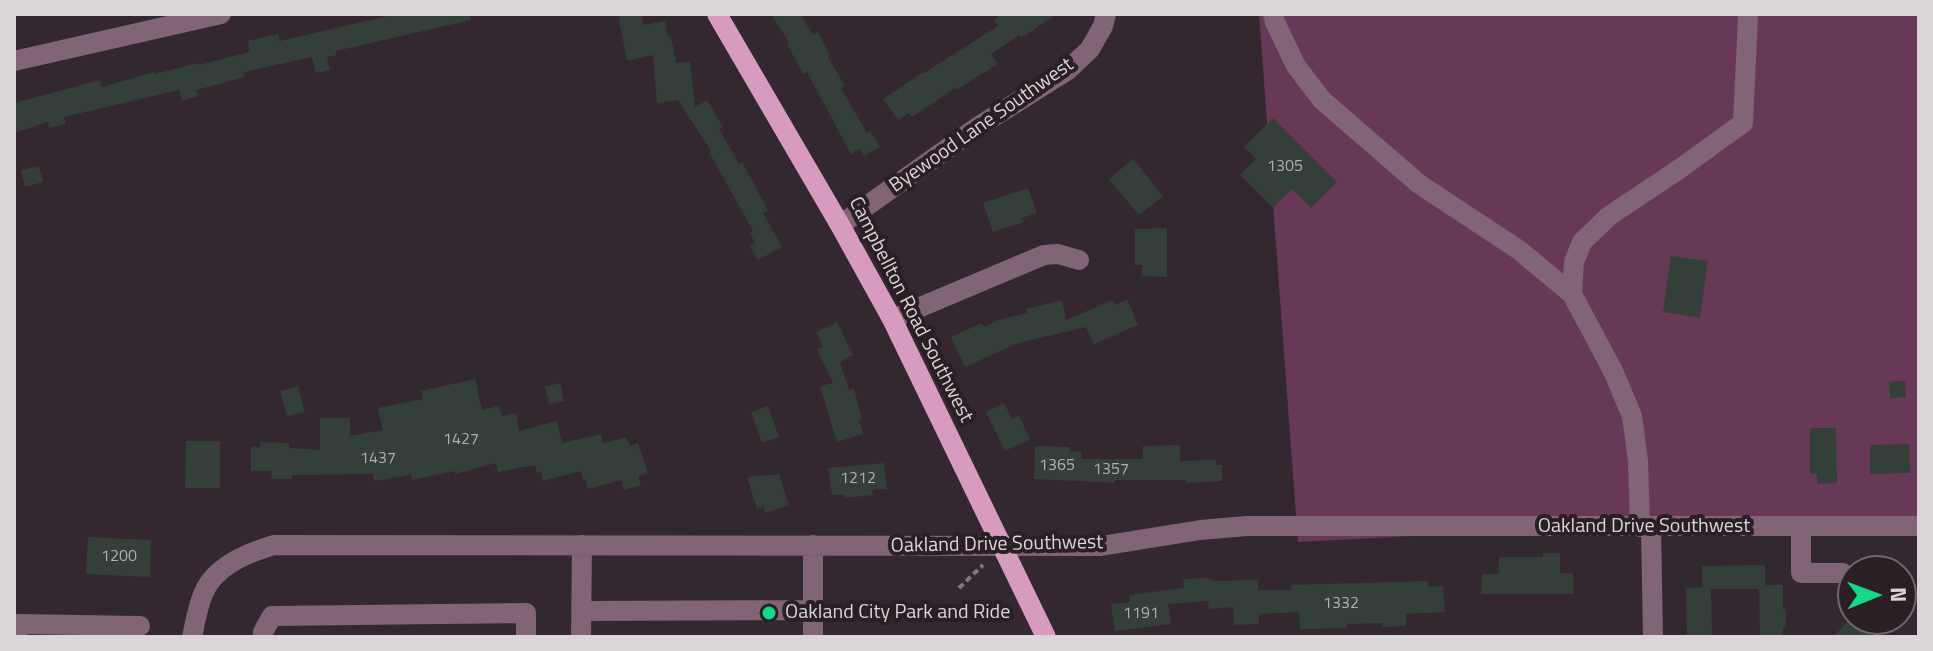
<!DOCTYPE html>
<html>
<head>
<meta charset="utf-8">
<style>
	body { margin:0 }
	#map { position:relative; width:1933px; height:651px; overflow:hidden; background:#33282f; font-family:"Titillium Web",sans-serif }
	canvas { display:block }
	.frame { position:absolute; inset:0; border:16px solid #dbd4d8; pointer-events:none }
	.north { position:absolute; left:1837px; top:555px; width:80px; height:80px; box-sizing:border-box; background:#291f25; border:2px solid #70676d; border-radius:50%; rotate:89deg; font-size:22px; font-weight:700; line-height:32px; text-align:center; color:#dbd4d8 }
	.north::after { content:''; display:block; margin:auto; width:28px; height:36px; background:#13d989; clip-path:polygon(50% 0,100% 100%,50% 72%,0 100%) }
</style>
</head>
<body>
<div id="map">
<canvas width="1933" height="651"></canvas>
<div class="frame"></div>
<div class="north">N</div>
</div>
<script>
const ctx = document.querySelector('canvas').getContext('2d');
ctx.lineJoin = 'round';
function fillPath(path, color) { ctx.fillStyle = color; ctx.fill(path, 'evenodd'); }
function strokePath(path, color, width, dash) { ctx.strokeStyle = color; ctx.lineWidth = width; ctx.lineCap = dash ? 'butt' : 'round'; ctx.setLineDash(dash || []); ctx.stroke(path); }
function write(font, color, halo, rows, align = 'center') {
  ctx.font = font + ' "Titillium Web",sans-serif'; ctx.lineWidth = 8; ctx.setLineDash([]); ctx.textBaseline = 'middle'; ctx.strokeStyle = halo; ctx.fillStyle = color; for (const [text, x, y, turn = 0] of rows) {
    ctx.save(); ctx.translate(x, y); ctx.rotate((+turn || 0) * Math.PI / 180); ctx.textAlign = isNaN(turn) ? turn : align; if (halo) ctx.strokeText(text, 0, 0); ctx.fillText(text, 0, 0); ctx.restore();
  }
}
fillPath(new Path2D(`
	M1259,14H1919V522L1663,523L1298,542Z`), '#683957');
fillPath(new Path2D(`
	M396,14H470L471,20L336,51V55L327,57L330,70L316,73L312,57L244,72L245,77L196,90L198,96L182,101L179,90L64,117L66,124L49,128L48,122L14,133V103L100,80L102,87L154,72L155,74L198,63L199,65L250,52L248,41L278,34L280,41Z
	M618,14H642L644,25L665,21L668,37L671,36L676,63L690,62L695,108L707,100L723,127L719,129L739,164L742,162L768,210L763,213L782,247L758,260L750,246L755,243L750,233L753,231L709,152L711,151L678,100L657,103L653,55L627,61Z
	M771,14H800L813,35L818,32L830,55L828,57L845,86L841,88L867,133L870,131L880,147L864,156L860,148L851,154L807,72L803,74L787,44L789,42Z
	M1002,14H1057L1021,38L1019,35L991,54L998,64L956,90L955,88L912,117L909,113L898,120L883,99L923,72L924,73L998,26L994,20Z
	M1273,118L1337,182L1311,208L1292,189L1273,208L1240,175L1256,159L1244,147Z
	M1133,159L1163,196L1139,215L1109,179Z
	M39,166L43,182L25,187L21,170Z
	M1028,188L1037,213L1022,218L1024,222L993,232L983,203Z
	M1167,228V277L1142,276V265H1135V229Z
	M1671,256L1708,261L1700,318L1663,312Z
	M1127,299L1138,325L1094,344L1086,327L1018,343L965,367L951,337L982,323L984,327L999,320L1027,313L1026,309L1062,300L1066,320L1113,300L1115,305Z
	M837,322L853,355L840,362L849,390L854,389L862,419L859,420L863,434L837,442L820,386L833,383L817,350L823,347L816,332Z
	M475,379L482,410L499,406L502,416L516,413L519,431L557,421L562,443L601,434L603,444L626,437L630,446L638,443L648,473L638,476L641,485L624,490L621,480L588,489L586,479L583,480L581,471L543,481L541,472L537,473L535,465L498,472L496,463L455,474V471L412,480L411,475L374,481L373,474L292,475V479H271L272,471H251V447H260V442L289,443V448L320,450V418H350V436L383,430L378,408L423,399L421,391Z
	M1905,381L1906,397L1890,398L1889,382Z
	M560,383L564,401L549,404L545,387Z
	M298,386L305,412L287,416L280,391Z
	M1004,403L1012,419L1019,416L1030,439L1005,451L986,412Z
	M768,406L779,437L762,443L751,412Z
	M1810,428H1836L1837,483L1817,484V474H1810Z
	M186,441H220V488H185Z
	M1909,444L1910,473L1870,474V445Z
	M1180,445V461L1216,460V465H1222V481L1186,483V480H1115V483L1098,482L1034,479L1035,446L1070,447L1069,451L1081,452V459H1143V446Z
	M884,463L887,489L872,490L873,495L845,498L844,494L832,495L828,468Z
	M779,474L789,505L765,513L764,507L757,509L747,477Z
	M88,537L151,540L150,577L86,574Z
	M1543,553H1560V573H1573L1574,594H1481L1482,574H1499V557H1543Z
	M1765,565V585H1783V609H1786V628L1783,627V637H1760L1759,589H1711L1712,637H1687L1686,588L1702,587V566Z
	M1206,578L1212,579V581L1258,580V590H1291V585L1428,581V587L1443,586L1445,612L1406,614V626L1382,627V623L1347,624V628L1300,629L1299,612L1259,614V624L1234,625L1233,607L1209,609L1208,601L1168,604L1171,624L1115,631L1111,604L1130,602L1129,595L1184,588L1183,579Z
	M1850,619H1889L1871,637H1833Z`), '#353f39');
strokePath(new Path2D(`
	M959,588L983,565`), '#847b80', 4, [6, 4]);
strokePath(new Path2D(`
	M1273,14L1275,22L1296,66L1322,100L1419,184L1519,250L1572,294L1613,371L1632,416L1638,461L1640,527
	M14,61L221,14
	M840,225L979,126L1068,70L1090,49L1103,26L1106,14
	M1572,294L1574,262L1582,242L1609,216L1678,170L1743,123L1748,17
	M892,319L1044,255L1058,254L1079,260
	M1651,527L1653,637
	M1801,527V573H1843
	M582,611L813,610
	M17,637V624L140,626
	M192,637C196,619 199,598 209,583C224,562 251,552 274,545L1101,546L1200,530L1247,526H1919
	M263,637V632L272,616L526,613V637
	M581,637L582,545
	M813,637V545`), '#816476', 20);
strokePath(new Path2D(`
	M717,14L840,225L892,319L1046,637`), '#d79bc0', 20);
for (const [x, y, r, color] of [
	[769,613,8,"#13d989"]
]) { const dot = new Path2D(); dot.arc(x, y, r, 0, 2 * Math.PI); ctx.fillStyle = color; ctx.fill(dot); strokePath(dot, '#291f25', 3); }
write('16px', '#b2afb0', null, [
	["1305",1285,167],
	["1427",461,440],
	["1437",378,459],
	["1365",1057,466],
	["1357",1111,470],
	["1212",858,479],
	["1200",119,557],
	["1332",1341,604],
	["1191",1141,614]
]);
write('20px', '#dbd4d8', '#291f25', [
	["Byewood Lane Southwest",982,126,-35],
	["Campbellton Road Southwest",910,310,63],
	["Oakland Drive Southwest",1644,527],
	["Oakland Drive Southwest",997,545,-1]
]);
write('20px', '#dbd4d8', '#291f25', [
	["Oakland City Park and Ride",785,613]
], 'left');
</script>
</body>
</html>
